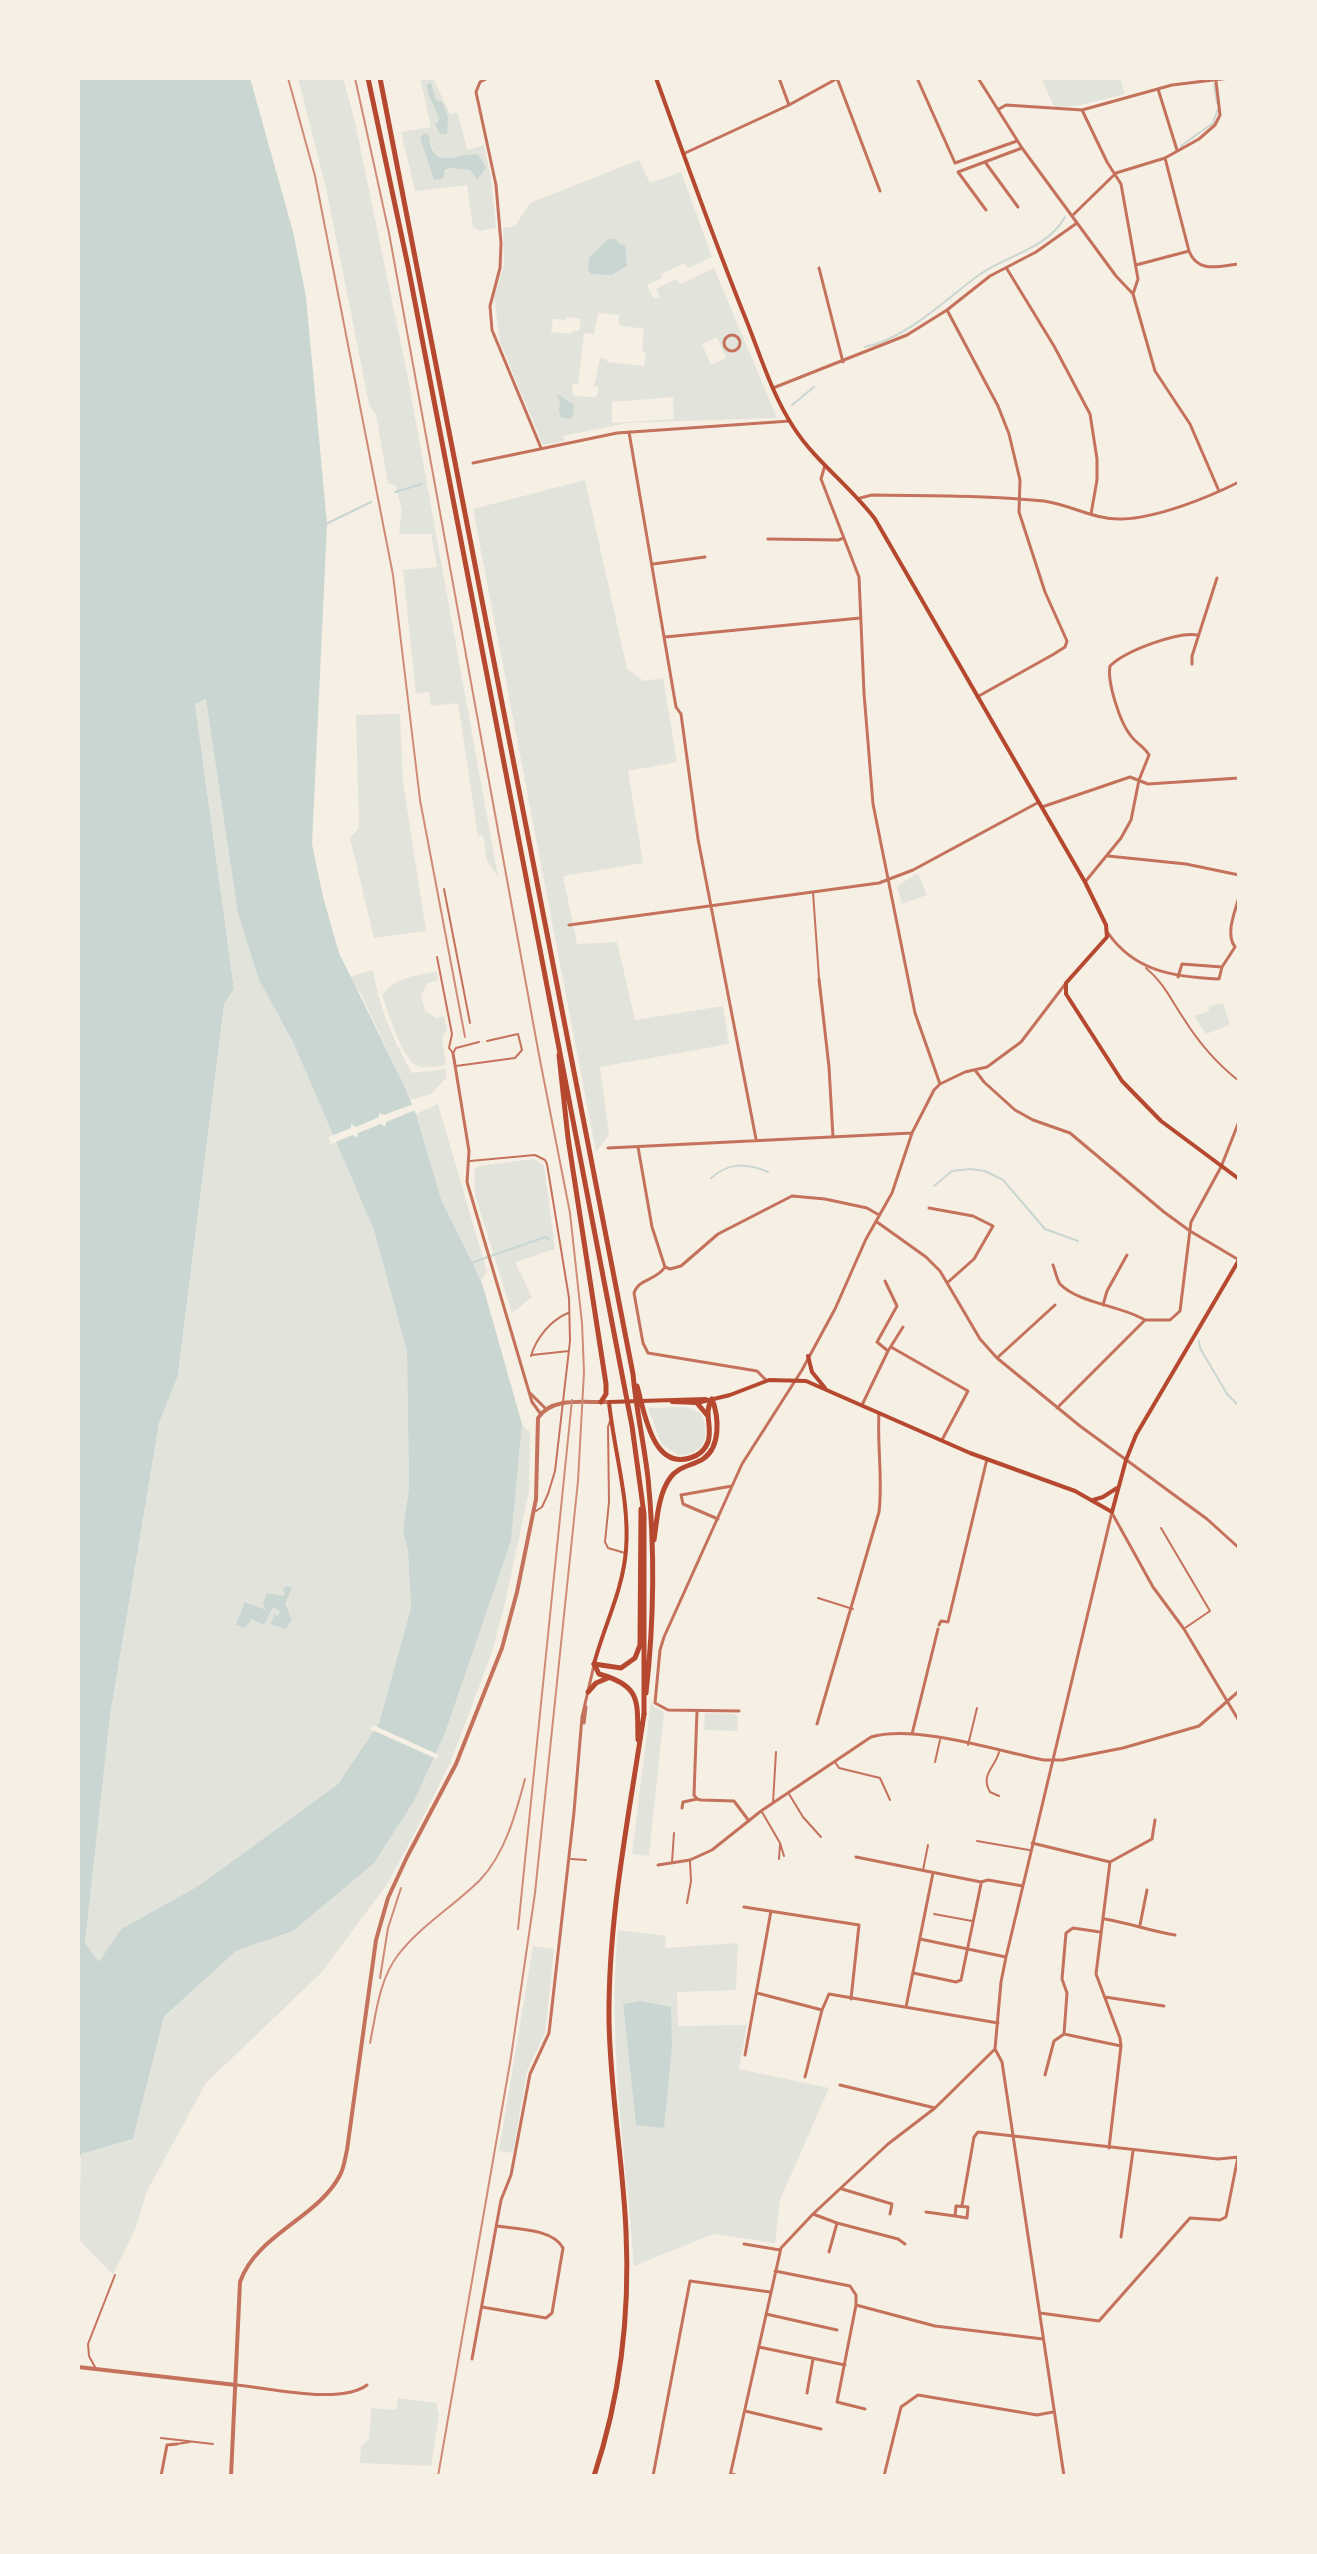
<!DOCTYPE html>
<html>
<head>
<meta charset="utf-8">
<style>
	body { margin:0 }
	#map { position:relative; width:1317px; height:2554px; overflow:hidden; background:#f6efe4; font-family:Jost,sans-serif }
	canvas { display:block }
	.frame { position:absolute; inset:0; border:80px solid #f6efe4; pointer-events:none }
</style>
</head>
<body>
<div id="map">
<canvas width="1317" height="2554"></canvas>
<div class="frame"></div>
</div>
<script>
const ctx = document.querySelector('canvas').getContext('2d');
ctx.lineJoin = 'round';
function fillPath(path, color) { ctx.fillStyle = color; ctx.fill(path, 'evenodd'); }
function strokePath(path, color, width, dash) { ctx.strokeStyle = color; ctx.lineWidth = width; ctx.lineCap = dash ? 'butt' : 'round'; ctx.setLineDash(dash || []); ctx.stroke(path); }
fillPath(new Path2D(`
	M298,78H343L354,118L407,373L498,877L487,861L483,835L478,836L458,703L431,706L429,692L416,694L403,570L437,567L431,534H399L402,509L395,485L388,484L376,415L369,404L326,188Z
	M420,78H433L450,114L458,113L467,150L484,145L491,178L496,228L480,231L473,227L467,185L415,191L401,132L431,127ZM429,136C431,149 435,157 448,160L455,157L480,160L486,169L474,174L470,170L451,168L434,179L420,138Z
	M1041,78H1120L1125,94L1076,106L1054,107Z
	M639,160L650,183L681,172L712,257L688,268L685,263L661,274L662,278L647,285L654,299L660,297L656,289L676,279L680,284L714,268L777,418L627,423L563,436L564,441L543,445L500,342L494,297L504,266L503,228L515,226L530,203ZM598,313L619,315V325L644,329L642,351L646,352L644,366L607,362V359L600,358L594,386L599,387L596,397L573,396L572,384H578L584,333L594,334ZM568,317L581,319L579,331H572L571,334L551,332L553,319L565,320ZM717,337L726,358L711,365L702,344ZM673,397L674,419L612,423V402Z
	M585,480L627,669L644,681L663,678L677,762L628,771L643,863L563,876L577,944L617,942L635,1020L723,1006L729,1044L600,1067L609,1135L596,1152L473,509Z
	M206,699L259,980L293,1042L374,1230L407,1352L409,1489L403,1531L408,1551L411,1608L379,1723L338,1784L200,1885L121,1929L99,1963L85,1943L110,1716L159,1423L178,1375L224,1004L234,989L195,703Z
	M400,714L403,782L426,931L374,938L350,838L359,828L356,715Z
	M918,873L927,895L902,904L897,886Z
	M373,970C379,1007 393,1040 412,1073L446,1069V1078L431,1094L411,1100L361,994L349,977Z
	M437,972L438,980L428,983L421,996L425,1011L436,1018L444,1016L447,1031L442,1037L446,1065C438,1066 428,1068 420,1067C403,1064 388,1011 382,995C395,977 417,975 437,972Z
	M1223,1003L1230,1025L1206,1034L1194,1016L1208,1012L1210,1006Z
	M438,1104L487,1272L481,1281L441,1199L416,1114Z
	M534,1159L544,1166L555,1249L515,1262L532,1297L512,1313L475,1195L474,1170L479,1166Z
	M686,1407L700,1413C712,1433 705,1455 679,1455L662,1445L648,1408Z
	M522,1424L530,1433L529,1491L505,1603L491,1655L471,1708L450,1763L428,1807L388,1883L321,1973L206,2083L147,2191L136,2227L113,2275L79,2240L81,2154L133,2139L164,2018L236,1951L293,1931L415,1799L445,1733L511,1541Z
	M651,1701L654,1707L664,1712L649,1856L632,1854Z
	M705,1713L734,1714L738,1717L737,1731L704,1730Z
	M618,1930L666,1936L665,1948L738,1943L736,1990L677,1992L678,2026L747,2025L739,2069L829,2088L780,2200L775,2243L714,2234L634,2266C626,2155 607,2042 618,1930ZM623,2004L672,2047L663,2127L636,2125Z
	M533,1946L554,1949L545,2033L527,2071L513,2153L499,2151Z
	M398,2398L436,2403L439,2415L431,2466L360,2463L361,2446L369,2439L371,2408L396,2410Z`), '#e2e4dc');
fillPath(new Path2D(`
	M78,78H250L293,232L306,297L327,524L312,844L323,897L339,953L404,1085L416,1114L441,1199L482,1283L522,1424L511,1541L445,1733L415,1799L374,1863L293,1931L236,1951L164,2017L133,2139L81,2154L78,2166ZM206,699L238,913L259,980L293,1042L374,1230L407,1352L409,1489L403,1531L408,1551L411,1608L379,1723L338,1784L200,1885L121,1929L99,1962L85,1943L110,1716L159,1423L178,1375L224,1004L234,989L195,704Z
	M431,83L436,100L442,102L448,117L447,134H440L435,125L440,119L428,94L427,84Z
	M424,133L429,136C433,171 455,154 478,154L486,168L477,179L470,170L451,168L445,170L443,179L434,180L420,138Z
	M608,239H615L621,245H625L627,266L611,275L591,274L588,269L589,258Z
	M557,394L574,405L573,416L569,419L561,417L559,411L560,402Z
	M286,1586L292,1588L285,1604L292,1620L285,1629L271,1624L274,1615L278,1616L280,1611L273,1607L264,1625L252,1619L245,1628L236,1625L245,1602L266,1610L263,1604L267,1593L284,1596L285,1592L282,1590Z
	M641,2001L671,2007L672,2047L664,2128L636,2125L623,2004Z`), '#c9d6d2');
fillPath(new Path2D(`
	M416,1103L418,1109L386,1122L385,1127L381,1124L358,1133L357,1138L353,1135L331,1144L329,1137L351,1128V1124L356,1127L379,1117V1113L384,1115Z
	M373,1725L439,1755L437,1759L370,1729Z`), '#f6efe4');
strokePath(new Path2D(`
	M1214,84L1217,103
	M1181,146L1213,123L1218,109
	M865,347C909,337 943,301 979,275C1007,255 1047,249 1065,217
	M792,405L814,387
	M395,492L422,484
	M326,524L371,502
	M711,1178C729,1162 747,1163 768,1172
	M934,1186L952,1171L971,1169L985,1171L1003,1180L1045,1229L1078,1241
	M471,1263L545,1237L549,1239
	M1199,1341L1200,1348L1227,1394L1239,1406`), '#c9d6d2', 2);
strokePath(new Path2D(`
	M444,889L470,1023
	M813,892L819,978
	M437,957L452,1034L449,1048L453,1053L456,1048L479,1042
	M456,1066L515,1058L522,1050L518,1034L487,1041
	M470,1161L535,1155L545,1160L547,1164L569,1298L570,1341L555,1471L548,1494L542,1507L536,1511
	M532,1355L569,1351
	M531,1356C536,1338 551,1320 568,1313
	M610,1421L608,1427L609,1502L605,1542L608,1548L625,1553
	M1161,1528L1210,1611L1185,1628
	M818,1598L853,1609
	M968,1745L977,1708
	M999,1752C995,1768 980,1774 990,1792L999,1796
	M835,1762L839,1768L880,1778L890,1800
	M935,1762L940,1740
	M789,1794L803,1817L821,1837
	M773,1803L776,1752
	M762,1812L780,1843L784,1856
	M977,1841L1029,1850
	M571,1859L586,1860
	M779,1859L780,1844
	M672,1862L674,1833
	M923,1870L928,1845
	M687,1903L691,1881L690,1861
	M934,1914L972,1921
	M96,2369L89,2356L88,2344L115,2275
	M161,2438L213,2444
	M177,2444L190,2442`), '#c5725c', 2);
strokePath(new Path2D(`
	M1146,968C1164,983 1171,1000 1184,1019C1199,1043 1216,1063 1239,1081`), '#c5725c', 2);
strokePath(new Path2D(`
	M488,78L480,82L476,92L496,185L501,243L500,268L490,306L492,330L541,448
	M779,78L789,105
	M837,78L880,191
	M917,78L955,163L1017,141
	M978,78L1022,148L1116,276L1133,294
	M1234,78L1239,79
	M1158,89L1177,150
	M999,109L1006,105L1082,110L1172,85L1230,78
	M1082,110L1107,162L1121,184L1138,279L1133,294L1155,371L1190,424L1219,491
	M683,154L789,105L838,78
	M985,162L1018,207
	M986,210L958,172L1022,148
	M1074,214L1116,173L1165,158L1199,139L1215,125L1220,115L1216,81
	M1189,251C1198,274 1219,266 1239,264
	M1136,265L1189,251L1165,158
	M819,268L843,362
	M1007,269L1054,346L1090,414L1097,459V480L1091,514
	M947,310L998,406L1009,434L1020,480L1019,512L1045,592L1067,641L1065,647L1054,654L977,697
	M724 343a8 8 0 1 1 16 0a8 8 0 1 1-16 0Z
	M773,388L907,335L947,310L990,276L1036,252L1077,223
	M629,432L676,707L681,714L698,839L756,1139
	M473,463L617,433L790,421
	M825,465L821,479L859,577L864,693L873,804L915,1013L940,1084
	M860,498L872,495C929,496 987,495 1044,501C1071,505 1095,520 1122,519C1157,518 1207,498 1239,482
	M768,539L838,540L844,538
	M653,564L705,557
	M665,637L860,618
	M1192,664V656L1217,578
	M1042,807L1130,777L1148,784L1239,778
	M1108,856L1186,864L1239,875
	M1085,882L1121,838L1131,820L1139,780L1149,755C1145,747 1136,743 1131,736C1120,723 1107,682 1110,666C1125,651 1178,631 1198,635
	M569,925L879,883L913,870L1039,802
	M1108,933C1135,972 1175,977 1219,979L1222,967L1235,947
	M1235,947C1225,934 1235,912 1239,897
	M1178,977L1182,964L1222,967
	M819,979L829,1067L833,1137
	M453,1053L469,1151L467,1182L532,1402L540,1413
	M975,1070L984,1082L1015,1110L1033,1120L1070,1133L1164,1212L1190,1231L1239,1260
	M638,1147L652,1227L665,1267
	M608,1148L912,1133
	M929,1208L973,1216L993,1226L974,1259L947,1283
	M877,1222L926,1257L940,1271L980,1339L997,1358L1080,1426L1207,1519L1239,1548
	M1053,1265C1055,1270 1057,1280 1060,1284C1078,1303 1122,1306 1145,1320
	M665,1267L670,1269L681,1266L718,1234L792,1196L825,1199L867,1208L879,1215
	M665,1267C656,1281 639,1278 634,1293L643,1343L648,1353L757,1371L766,1380
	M885,1281L897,1306L877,1342L888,1351
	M1103,1305L1107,1291L1127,1255
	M891,1347L968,1391L942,1440
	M997,1358L1055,1305
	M530,1393L545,1408
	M862,1405L888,1351L903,1327
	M1057,1408L1145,1320H1170L1180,1311L1191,1222L1221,1167L1238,1124
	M1112,1513L1153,1587L1184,1629L1239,1721
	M718,1519L683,1504L681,1495L732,1486
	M939,1625L941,1621L948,1622L987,1459
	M697,1711L694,1795L697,1799L701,1800L734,1801L749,1821
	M739,1711L668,1710L655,1703L660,1650L664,1637L742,1464L802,1370L835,1309L866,1239L892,1193L912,1133L934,1090L940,1084L965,1072L987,1067L1021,1042L1066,983
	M584,1723L586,1707
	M817,1724L879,1512C883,1479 877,1446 879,1413
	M912,1734L938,1629
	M682,1808L683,1802L697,1799
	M1032,1843L1110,1862L1096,1974L1120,2038L1121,2046L1109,2148
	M856,1857L981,1882L988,1880L1023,1886
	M1110,1862L1152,1839L1155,1820
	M658,1865L690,1860L712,1850L761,1811L871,1737C915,1724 998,1751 1044,1760H1062L1123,1748L1199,1726L1239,1691
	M744,1907L859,1925L851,1999
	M1105,1919C1129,1923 1150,1931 1175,1935
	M1140,1925L1147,1890
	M1100,1932L1073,1928L1066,1933L1062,1979L1067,1993L1064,2034L1121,2046
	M920,1939L1006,1957
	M913,1973L956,1982L961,1980L981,1884
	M757,1993L822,2010
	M1105,1997L1164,2006
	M906,2007L933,1873
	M745,2055L771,1911
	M1045,2075L1054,2041L1064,2034
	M805,2077L822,2010L829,1994L998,2023
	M840,2085L935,2108
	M1239,2187V2195
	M842,2189L892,2204L890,2214
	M962,2205L974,2137L978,2132L1218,2159L1239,2157
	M956,2206L968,2207L967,2218L955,2216Z
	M926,2212L955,2216
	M813,2214L837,2223L898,2239L905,2244
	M1121,2237L1133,2151
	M744,2244L780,2250
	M829,2252L837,2223
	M775,2271L850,2286L856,2295V2305L837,2402L865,2409
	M856,2305L935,2326L1043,2339
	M482,2307L546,2318L552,2313L563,2248C553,2229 517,2229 497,2226
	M1040,2313L1099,2321L1190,2218L1220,2220L1226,2217L1238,2157
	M766,2314L837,2330
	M759,2347L845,2365
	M472,2359L501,2200L511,2175L530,2074L549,2033L574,1812L582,1717L594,1665
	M237,2385C270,2388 340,2405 367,2385
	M807,2393L813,2359
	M745,2411L821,2429
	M731,2474L739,2476
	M161,2476L167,2445L177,2444
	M653,2476L690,2281L770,2292
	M730,2476L781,2248L813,2214L888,2144L935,2108L995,2049
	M884,2476L901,2407L918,2395L1037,2415L1053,2412
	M1064,2476L1002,2062L995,2049L1001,1982L1006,1957L1112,1512`), '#c5725c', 3);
strokePath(new Path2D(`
	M78,2367L236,2385
	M231,2476L240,2282C256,2235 319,2217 340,2175C344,2168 345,2158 347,2150L376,1940L388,1898L407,1857L456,1764L502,1648L517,1592L536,1499L538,1418C552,1396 586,1403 609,1402`), '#c5725c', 4);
strokePath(new Path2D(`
	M656,78C685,158 713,238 745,317C760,354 772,395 794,428C816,462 850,486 875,519L1085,882L1106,925L1107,937L1066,983V994L1122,1081L1161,1121L1239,1179
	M808,1356L812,1372L825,1388
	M672,1402L697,1403L730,1395L769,1380L806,1381L970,1453L1075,1491L1112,1512L1126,1460L1136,1435L1239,1260
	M1093,1500L1103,1497L1117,1488
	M594,1664C604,1626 623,1590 626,1550C630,1501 614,1452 609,1402L706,1399`), '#b5482f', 4);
strokePath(new Path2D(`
	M594,1664L599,1674C642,1686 637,1701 638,1740
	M588,1692L596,1683L608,1678
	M594,2476C620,2398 630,2314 626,2231C623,2161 610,2091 609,2020C608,1917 629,1816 644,1714`), '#b5482f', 5);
strokePath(new Path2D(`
	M368,78L408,266L632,1426L644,1514V1714
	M380,78L633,1374C636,1409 644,1443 648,1478C655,1549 654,1622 646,1693
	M559,1055L568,1138L606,1384V1394L601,1402
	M637,1386C644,1410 652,1470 690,1458C698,1456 705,1450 708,1442C713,1427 703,1413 712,1399
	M697,1403L707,1415
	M654,1540C657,1520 658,1495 670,1478C678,1466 692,1466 703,1459C721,1447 719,1417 712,1399
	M594,1664L621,1668L635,1658L640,1645L641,1509`), '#b5482f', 5);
strokePath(new Path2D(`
	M288,78L315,176L393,575L420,800L465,1037`), '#cf8b77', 2);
strokePath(new Path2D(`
	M355,78L389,233L539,1055L570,1213L582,1323L584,1372L578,1481L535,1893L511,2057L438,2476
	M518,1929L572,1400
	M380,1978L388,1928L401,1888
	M370,2043C376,2014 379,1980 398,1955C420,1926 454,1906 480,1880C505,1854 516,1813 525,1779`), '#cf8b77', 2);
</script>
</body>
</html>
